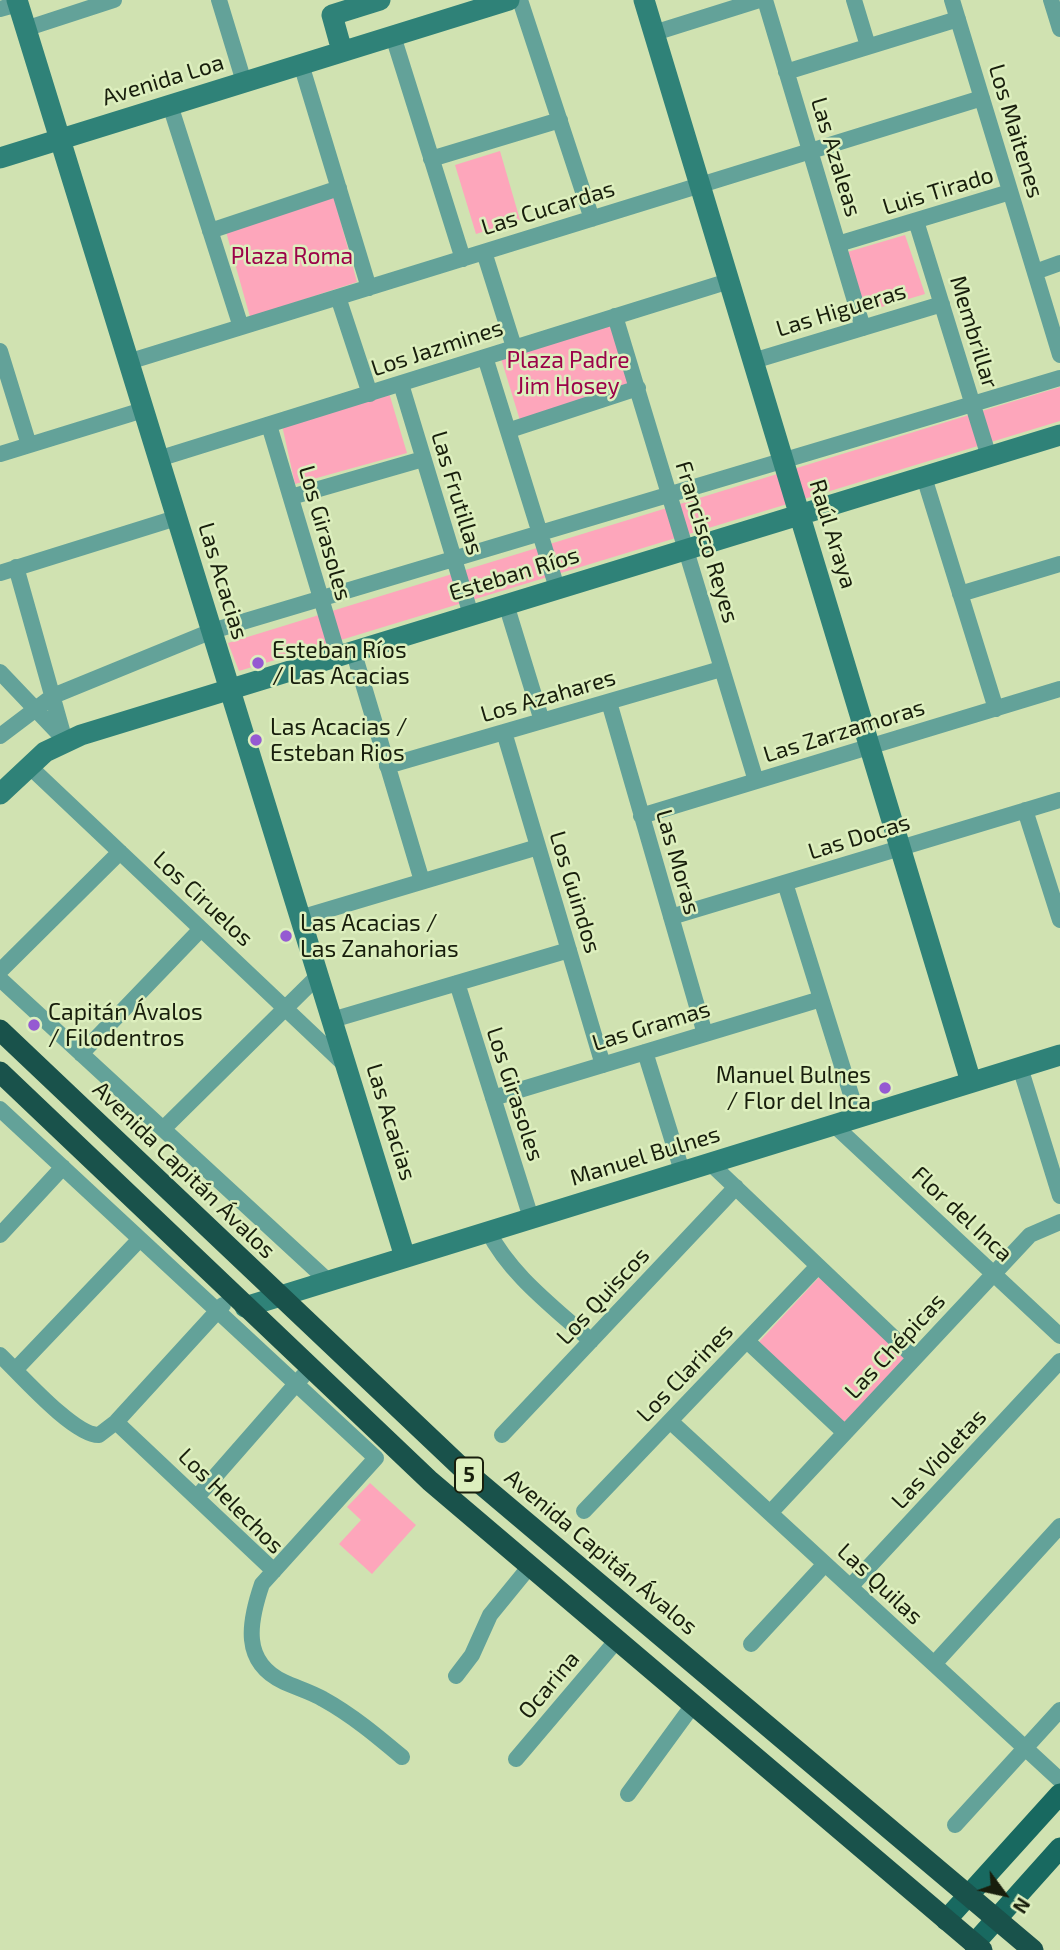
<!DOCTYPE html>
<html>
<head>
<meta charset="utf-8">
<style>
	body { margin:0 }
	#map { position:relative; width:1060px; height:1950px; overflow:hidden; background:#d0e2b1; font-family:"Exo 2",sans-serif }
	canvas { display:block }
	.north { position:absolute; left:969px; top:1859px; width:70px; height:70px; -webkit-text-stroke:5px #ddefbe; paint-order:stroke; rotate:123deg; font-size:19px; font-weight:700; line-height:28px; text-align:center; color:#181e0c }
	.north::after { content:''; display:block; margin:auto; width:24px; height:32px; background:#181e0c; clip-path:polygon(50% 0,100% 100%,50% 72%,0 100%) }
</style>
</head>
<body>
<div id="map">
<canvas width="1060" height="1950"></canvas>
<div class="north">N</div>
</div>
<script>
const ctx = document.querySelector('canvas').getContext('2d');
ctx.lineJoin = 'round';
function fillPath(path, color) { ctx.fillStyle = color; ctx.fill(path, 'evenodd'); }
function strokePath(path, color, width, dash) { ctx.strokeStyle = color; ctx.lineWidth = width; ctx.lineCap = dash ? 'butt' : 'round'; ctx.setLineDash(dash || []); ctx.stroke(path); }
function write(font, color, halo, rows, align = 'center') {
  ctx.font = font + ' "Exo 2",sans-serif'; ctx.lineWidth = 5; ctx.setLineDash([]); ctx.textBaseline = 'middle'; ctx.strokeStyle = halo; ctx.fillStyle = color; for (const [text, x, y, turn = 0] of rows) {
    ctx.save(); ctx.translate(x, y); ctx.rotate((+turn || 0) * Math.PI / 180); ctx.textAlign = isNaN(turn) ? turn : align; if (halo) ctx.strokeText(text, 0, 0); ctx.fillText(text, 0, 0); ctx.restore();
  }
}
fillPath(new Path2D(`
	M500,151L520,220L476,234L455,165Z
	M334,197L357,282L250,317L225,228Z
	M905,235L925,294L865,312L844,253Z
	M615,320L637,392L522,427L500,355Z
	M1060,387V421L239,671L228,643Z
	M389,393L407,453L295,484L282,425Z
	M821,1275L907,1356L844,1423L759,1342Z
	M370,1483L416,1525L372,1574L339,1544L361,1520L347,1507Z`), '#fda6bb');
strokePath(new Path2D(`
	M219,0L244,82
	M520,0L592,219
	M765,0L863,328
	M854,0L868,46
	M952,0L1060,355
	M1051,0L1060,29
	M0,9L18,4
	M25,29L114,0
	M654,33L759,0
	M393,36L463,259
	M301,64L369,288
	M786,72L958,19
	M170,105L241,327
	M431,159L560,120
	M916,221L989,457
	M210,231L339,188
	M838,244L1010,192
	M484,252L514,347
	M1035,272L1060,263
	M338,297L370,394
	M615,316L756,781
	M0,351L29,445
	M485,357L557,588
	M753,361L942,304
	M128,362L982,98
	M401,384L471,615
	M269,425L338,655
	M510,430L638,388
	M0,454L143,410
	M158,459L729,281
	M924,477L996,709
	M291,497L423,459
	M16,567L65,741
	M0,573L176,518
	M960,594L1060,564
	M506,604L542,721
	M353,650L422,881
	M0,672L61,736
	M609,702L705,1034
	M504,732L603,1065
	M0,736L53,696L212,631L1060,378
	M29,766L345,1065
	M387,766L721,669
	M1025,810L1060,920
	M641,816L1060,689
	M785,883L858,1117
	M671,917L1060,800
	M300,918L538,847
	M0,971L120,852
	M0,979L328,1281
	M457,983L531,1218
	M332,1020L569,950
	M645,1052L682,1171
	M81,1054L201,929
	M1020,1067L1060,1196
	M493,1098L821,999
	M0,1109L376,1458L262,1584C249,1622 241,1662 284,1682C297,1688 311,1692 323,1699C352,1715 377,1736 402,1757
	M834,1125L1060,1336
	M163,1129L318,976
	M710,1163L915,1358
	M488,1231C511,1276 554,1307 591,1341
	M0,1235L63,1167
	M747,1341L845,1433
	M0,1355C19,1373 74,1436 99,1435L116,1422L223,1305
	M16,1369L140,1239
	M670,1421L1060,1780
	M116,1422L274,1571
	M502,1435L736,1187
	M197,1497L303,1376
	M584,1511L818,1266
	M770,1513L1030,1235L1060,1222
	M850,1587L1060,1361
	M751,1644L825,1564
	M934,1664L1060,1526
	M456,1676L472,1655L490,1615L530,1566
	M516,1759L617,1640
	M628,1794L693,1705
	M955,1825L1060,1710`), '#63a299', 16);
strokePath(new Path2D(`
	M17,0L405,1257
	M644,0L971,1082
	M342,51L332,15L380,0
	M0,158L509,0
	M0,794L45,752L81,735L1060,435
	M245,1307L1060,1055`), '#2f8278', 21);
strokePath(new Path2D(`
	M946,1920L1060,1794
	M974,1944L1060,1848`), '#186960', 21);
strokePath(new Path2D(`
	M0,1030L463,1469L1033,1950
	M0,1072L430,1481L982,1950`), '#19524b', 21);
for (const [x, y, r, color] of [
	[258,663,7,"#955ad2"],
	[256,740,7,"#955ad2"],
	[286,936,7,"#955ad2"],
	[34,1025,7,"#955ad2"],
	[885,1088,7,"#955ad2"]
]) { const dot = new Path2D(); dot.arc(x, y, r, 0, 2 * Math.PI); ctx.fillStyle = color; ctx.fill(dot); strokePath(dot, '#ddefbe', 2.5); }
for (const [x, y, w] of [
	[469,1475,28]
]) { const box = new Path2D(); box.roundRect(x - w / 2, y - 17.5, w, 35, 5); ctx.fillStyle = '#ddefbe'; ctx.fill(box); strokePath(box, '#181e0c', 2); }
write('bold 21px', '#181e0c', null, [
	["5",469,1475]
]);
write('23px', '#181e0c', '#ddefbe', [
	["Avenida Loa",163,80,-17],
	["Los Maitenes",1016,131,73],
	["Las Azaleas",836,157,73],
	["Luis Tirado",938,191,-17],
	["Las Cucardas",548,208,-17],
	["Las Higueras",841,310,-17],
	["Membrillar",974,332,73],
	["Los Jazmines",437,348,-18],
	["Las Frutillas",457,493,73],
	["Los Girasoles",325,533,74],
	["Raúl Araya",833,534,73],
	["Francisco Reyes",707,542,73],
	["Esteban Ríos",514,574,-17],
	["Las Acacias",223,581,73],
	["Los Azahares",548,696,-16],
	["Las Zarzamoras",844,731,-17],
	["Las Docas",859,837,-17],
	["Las Moras",678,862,74],
	["Los Guindos",575,892,73],
	["Los Ciruelos",203,899,43],
	["Las Gramas",651,1026,-17],
	["Los Girasoles",515,1094,72],
	["Las Acacias",391,1122,73],
	["Manuel Bulnes",645,1156,-17],
	["Avenida Capitán Ávalos",184,1170,44],
	["Flor del Inca",962,1214,43],
	["Los Quiscos",603,1296,-47],
	["Las Chépicas",895,1346,-47],
	["Los Clarines",685,1373,-46],
	["Las Violetas",939,1459,-47],
	["Los Helechos",231,1501,45],
	["Avenida Capitán Ávalos",601,1552,40],
	["Las Quilas",880,1584,43],
	["Ocarina",549,1685,-50]
]);
write('23px', '#9c0349', '#ddefbe', [
	["Plaza Roma",292,256],
	["Plaza Padre",568,360],
	["Jim Hosey",568,386]
]);
write('23px', '#181e0c', '#ddefbe', [
	["Esteban Ríos",272,650],
	["/ Las Acacias",272,676],
	["Las Acacias /",270,727],
	["Esteban Rios",270,753],
	["Las Acacias /",300,923],
	["Las Zanahorias",300,949],
	["Capitán Ávalos",48,1012],
	["/ Filodentros",48,1038],
	["Manuel Bulnes",871,1075,"right"],
	["/ Flor del Inca",871,1101,"right"]
], 'left');
</script>
</body>
</html>
